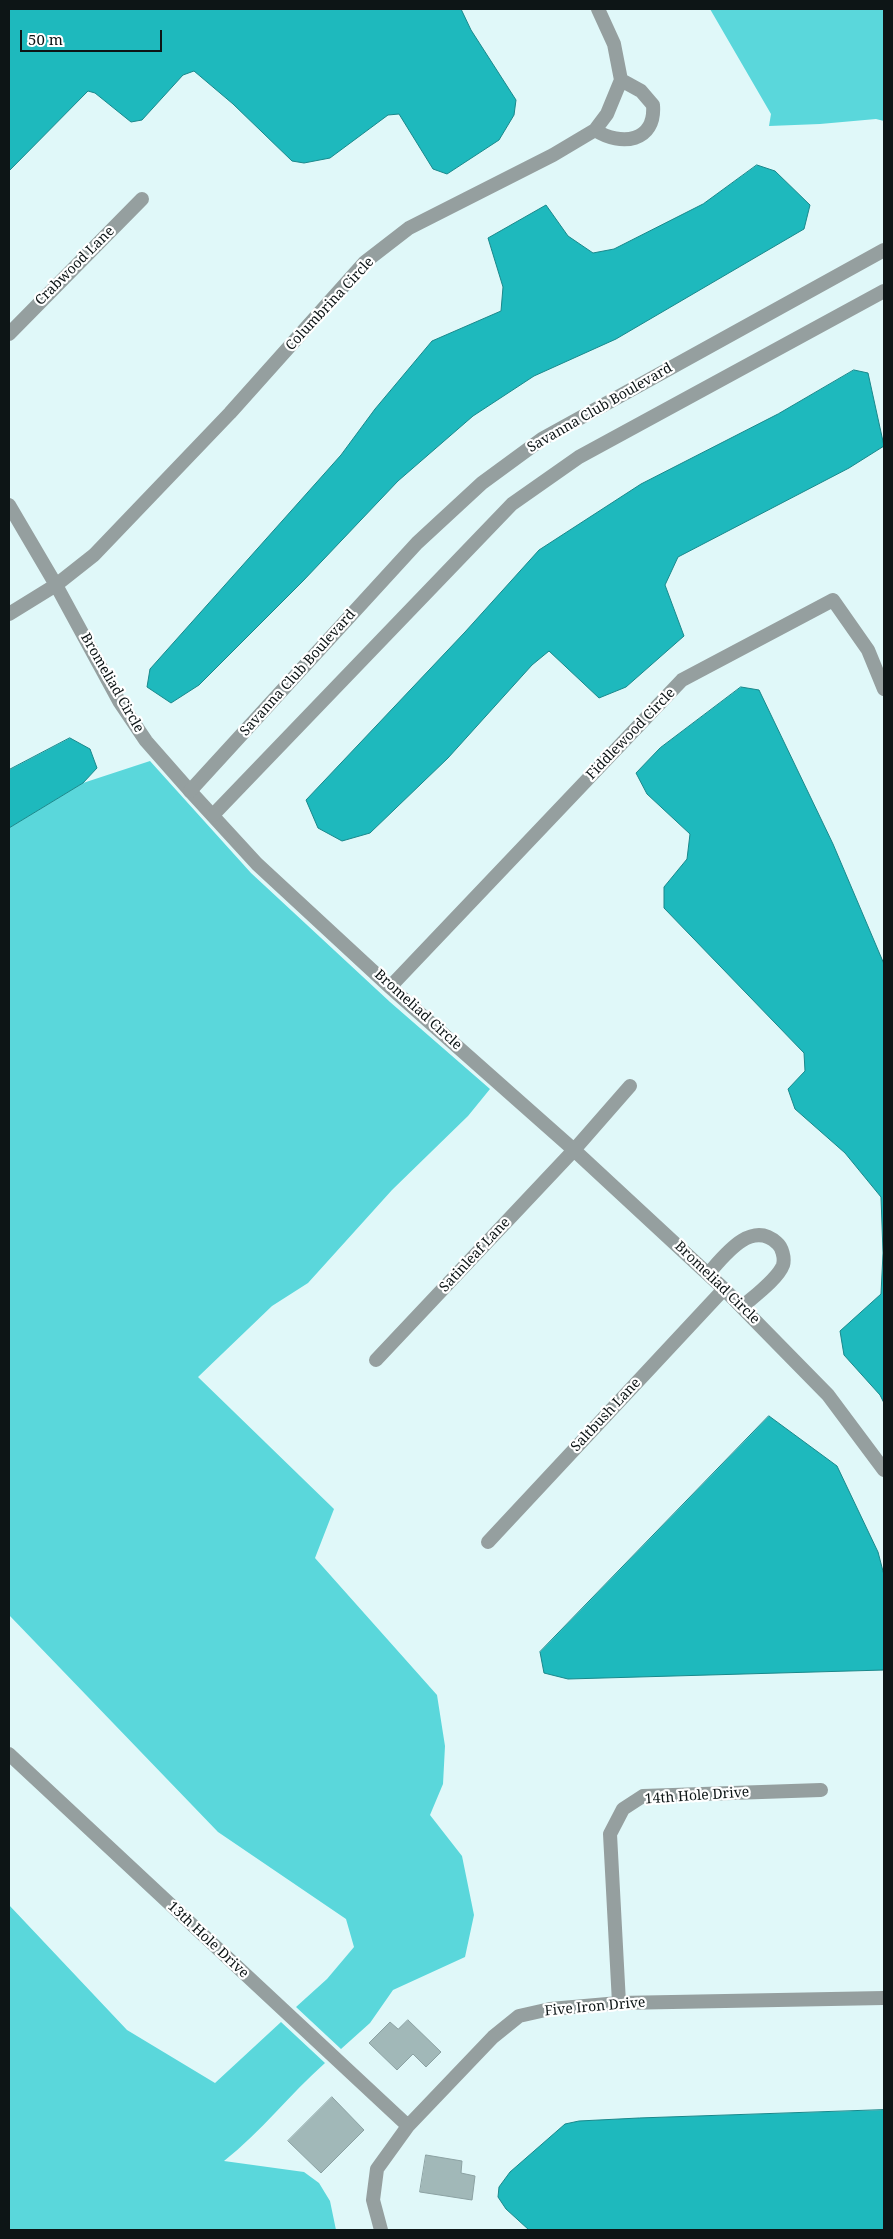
<!DOCTYPE html>
<html>
<head>
<meta charset="utf-8">
<style>
	body { margin:0 }
	#map { position:relative; width:893px; height:2239px; overflow:hidden; background:#e0f8f9; font-family:"Noto Serif",serif }
	canvas { display:block }
	.frame { position:absolute; inset:0; border:10px solid #0d1516; pointer-events:none }
	.scale { position:absolute; left:20px; top:30px; width:142px; height:22px; box-sizing:border-box; border:2px solid #0d1516; border-top:0; padding-left:6px; font-size:15px; line-height:18px; white-space:nowrap; color:#0d1516; -webkit-text-stroke:4px #fff; paint-order:stroke }
</style>
</head>
<body>
<div id="map">
<canvas width="893" height="2239"></canvas>
<div class="frame"></div>
<div class="scale">50 m</div>
</div>
<script>
const ctx = document.querySelector('canvas').getContext('2d');
ctx.lineJoin = 'round';
function fillPath(path, color) { ctx.fillStyle = color; ctx.fill(path, 'evenodd'); }
function strokePath(path, color, width, dash) { ctx.strokeStyle = color; ctx.lineWidth = width; ctx.lineCap = dash ? 'butt' : 'round'; ctx.setLineDash(dash || []); ctx.stroke(path); }
function write(font, color, halo, rows, align = 'center') {
  ctx.font = font + ' "Noto Serif",serif'; ctx.lineWidth = 4.5; ctx.setLineDash([]); ctx.textBaseline = 'middle'; ctx.strokeStyle = halo; ctx.fillStyle = color; for (const [text, x, y, turn = 0] of rows) {
    ctx.save(); ctx.translate(x, y); ctx.rotate((+turn || 0) * Math.PI / 180); ctx.textAlign = isNaN(turn) ? turn : align; if (halo) ctx.strokeText(text, 0, 0); ctx.fillText(text, 0, 0); ctx.restore();
  }
}
fillPath(new Path2D(`
	M710,9H884V121L876,119L820,124L769,126L771,114Z
	M150,761L251,873L390,1002L490,1089L468,1116L392,1190L308,1283L272,1306L198,1377L334,1509L315,1558L437,1695L445,1746L443,1784L430,1815L462,1856L474,1915L465,1957L393,1990L370,2023L341,2049L296,2007L327,1979L354,1947L346,1919L218,1832L9,1615V828L83,783Z
	M9,1905L127,2030L215,2083L281,2022L325,2063C290,2094 261,2132 224,2161L304,2172L319,2183L330,2201L336,2230H9Z`), '#5ad7db');
const water = new Path2D(`
	M9,9H461L471,30L516,100L514,115L499,140L447,174L433,169L399,114L388,115L330,158L304,163L292,161L233,104L194,71L183,75L142,120L131,122L95,93L88,91L9,171Z
	M757,165L775,171L810,205L804,229L616,339L534,376L473,416L398,481L303,581L199,685L171,703L147,687L150,669L341,455L375,409L432,341L501,311L503,287L488,238L546,205L568,236L593,253L614,249L703,204Z
	M854,370L868,373L884,446L849,468L678,557L665,585L684,636L626,687L599,698L549,651L532,665L448,758L370,833L342,841L318,828L306,800L465,632L539,550L641,484L778,414Z
	M741,687L759,690L833,844L884,964V1403L880,1395L844,1355L840,1331L881,1294L883,1253L881,1197L845,1153L795,1109L788,1089L805,1071L804,1053L664,908V887L687,859L690,834L647,794L636,773L660,748Z
	M70,738L90,749L97,768L83,783L9,828V770Z
	M769,1416L837,1466L878,1552L884,1575V1670L568,1679L544,1673L540,1652Z
	M884,2110V2230H529L506,2209L498,2197L499,2187L510,2172L565,2124L579,2121L639,2118Z`);
fillPath(water, '#1eb9bd');
strokePath(water, '#19888b', 1);
const building = new Path2D(`
	M408,2020L441,2052L426,2067L413,2054L397,2070L369,2043L390,2022L398,2029Z
	M332,2097L364,2130L321,2173L288,2141Z
	M426,2155L462,2161L461,2173L475,2176L472,2200L420,2192Z`);
fillPath(building, '#a1b8b8');
strokePath(building, '#8ba1a2', 1);
strokePath(new Path2D(`
	M595,130C621,147 656,142 653,105L641,91L621,80
	M9,334L142,199
	M9,505L56,585L119,701L146,741L190,791L257,864L390,987L574,1150L724,1289L828,1395L884,1470
	M9,614L56,585L94,555L230,413L365,262L409,228L553,155L595,130L607,114L621,80L614,44L598,9
	M390,987L682,680L833,600L868,650L884,689
	M708,1274C724,1256 751,1219 777,1243C782,1247 785,1258 783,1265C778,1279 753,1297 742,1307
	M376,1360L574,1150L630,1086
	M488,1542L724,1289
	M9,1754L408,2126
	M619,2003L610,1834L623,1809L643,1796L821,1790
	M381,2230L373,2200L377,2169L408,2126L493,2037L519,2016L550,2009L619,2003L884,1998`), '#959f9f', 14);
strokePath(new Path2D(`
	M190,791L417,543L482,483L542,439L884,250
	M213,815L512,504L579,457L884,291`), '#959f9f', 14);
write('14px', '#0d1516', '#fff', [
	["Crabwood Lane",75,266,-45],
	["Columbrina Circle",330,304,-47],
	["Savanna Club Boulevard",600,408,-30],
	["Savanna Club Boulevard",298,673,-48],
	["Bromeliad Circle",112,683,60],
	["Fiddlewood Circle",631,734,-46],
	["Bromeliad Circle",418,1010,42],
	["Satinleaf Lane",475,1255,-47],
	["Bromeliad Circle",717,1283,44],
	["Saltbush Lane",606,1415,-47],
	["14th Hole Drive",697,1796,-4],
	["13th Hole Drive",208,1940,43],
	["Five Iron Drive",595,2007,-5]
]);
</script>
</body>
</html>
